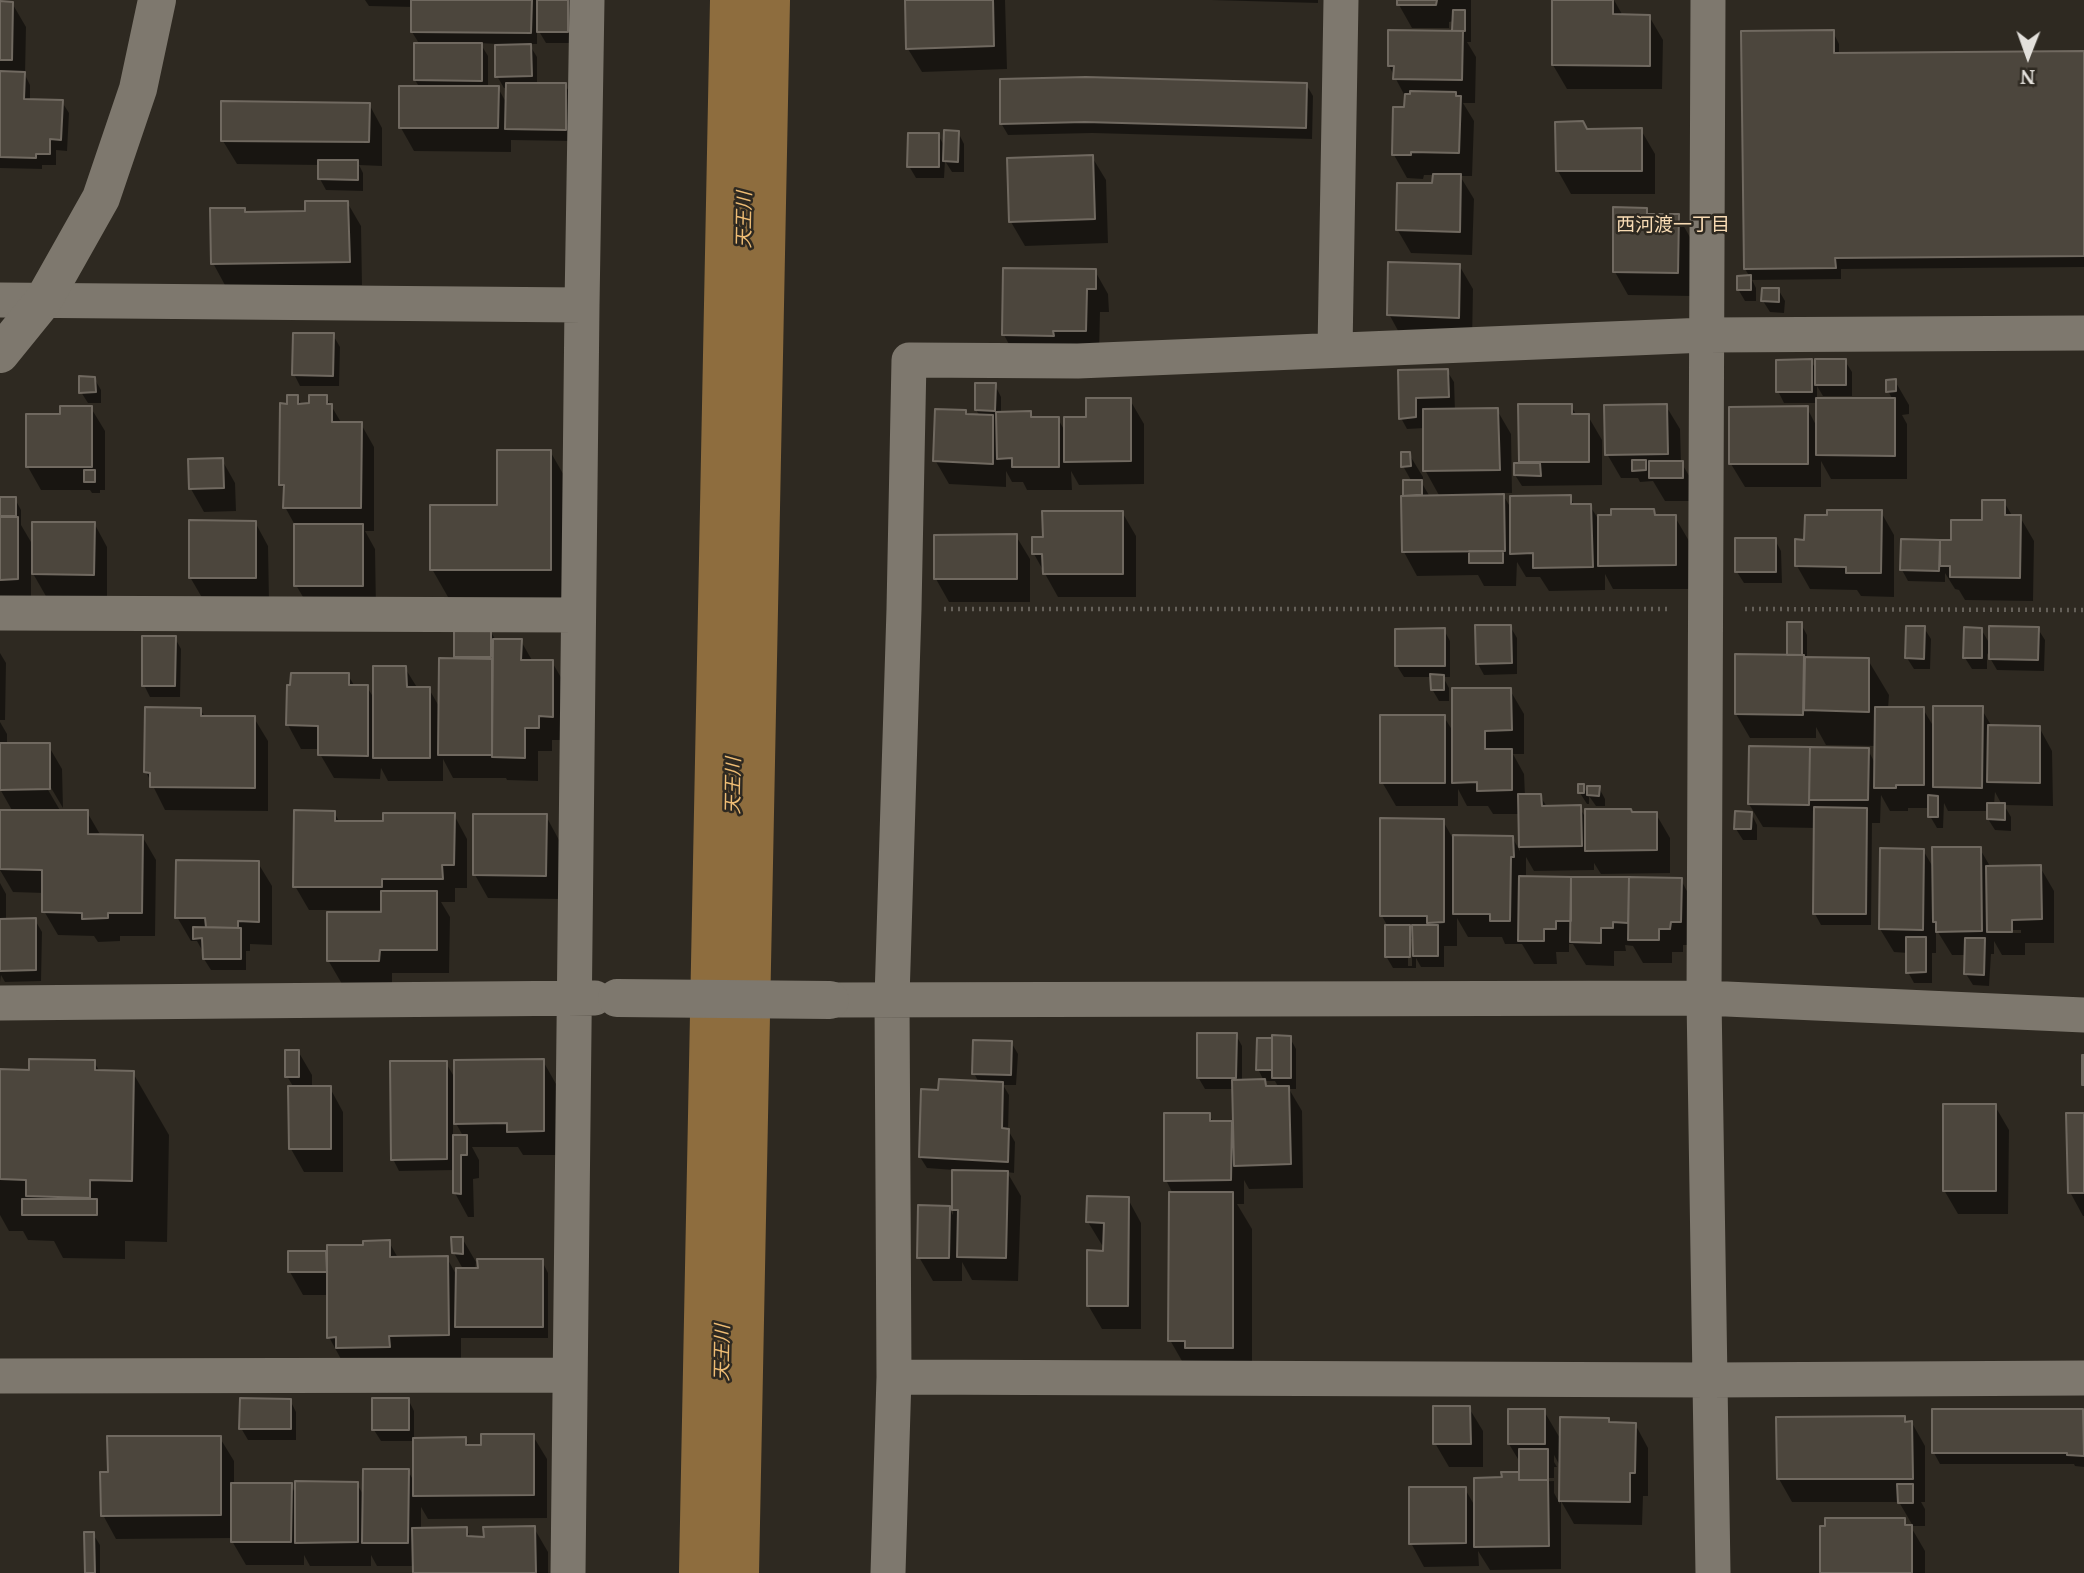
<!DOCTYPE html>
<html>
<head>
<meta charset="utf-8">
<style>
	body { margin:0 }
	#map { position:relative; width:2084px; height:1573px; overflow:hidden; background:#2e2921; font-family:"Noto Serif",serif }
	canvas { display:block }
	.north { position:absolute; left:1993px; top:21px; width:70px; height:70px; -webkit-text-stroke:5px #2e2921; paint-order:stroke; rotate:181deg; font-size:19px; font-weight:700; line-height:28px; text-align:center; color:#e3e0db }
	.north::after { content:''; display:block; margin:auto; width:24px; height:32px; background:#e3e0db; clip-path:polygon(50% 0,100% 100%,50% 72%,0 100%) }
</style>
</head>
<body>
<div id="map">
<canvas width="2084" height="1573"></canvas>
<div class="north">N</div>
</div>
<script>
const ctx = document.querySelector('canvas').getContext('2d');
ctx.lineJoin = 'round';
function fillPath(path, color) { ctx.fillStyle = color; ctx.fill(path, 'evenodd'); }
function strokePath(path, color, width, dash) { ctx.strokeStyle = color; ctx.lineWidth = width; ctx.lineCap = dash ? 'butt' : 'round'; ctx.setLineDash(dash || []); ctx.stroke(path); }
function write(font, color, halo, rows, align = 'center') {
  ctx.font = font + ' "Noto Serif","Noto Sans JP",serif'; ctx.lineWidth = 5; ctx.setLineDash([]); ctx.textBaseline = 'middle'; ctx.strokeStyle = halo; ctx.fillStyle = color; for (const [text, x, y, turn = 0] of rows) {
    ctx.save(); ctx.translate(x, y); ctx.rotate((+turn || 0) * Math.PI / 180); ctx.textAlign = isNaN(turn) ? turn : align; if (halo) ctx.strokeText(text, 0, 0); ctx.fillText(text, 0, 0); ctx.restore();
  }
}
fillPath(new Path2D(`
	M365,0H581L574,43H546L537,28V44H529L537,57V85H565L572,96L571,141L511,140V152L414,151L401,128L420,88L415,80L420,45L412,32L413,7L369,6ZM480,43L497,44V76L504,88H507V104L498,88H488V56Z
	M907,0H1005L1007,69L922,72L908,49Z
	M1211,0H1318V3Z
	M1399,0H1471V42H1467L1476,57L1475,103H1463L1474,121L1472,176H1460L1474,199L1472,255L1411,253L1397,229L1434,185V175H1424L1423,179L1407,178L1394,155L1406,109V98L1389,66L1454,33V21L1449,22V28H1412L1399,5Z
	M1553,0H1614L1623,16H1649L1663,40L1662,89H1567L1553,65Z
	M0,3H12L26,27L25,75L30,85V101L62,102L69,113L67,151L56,150V165H42V169L0,168Z
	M1833,32L1839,44V55L2084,53V267L1841,269V279L1752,280L1756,288V301H1745L1738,289L1750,277L1745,269Z
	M1306,84L1313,96L1312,139L1092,133L1008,135L1001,123Z
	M369,104L382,128V166L359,165L363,173V191L326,190L320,179V165L237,164L223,141Z
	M1641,130L1655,154V194H1571L1558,171L1587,131Z
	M958,132L964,144V172H952L945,161L944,178H916L909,166L938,135L945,147Z
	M1092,157L1106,180L1108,243L1025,246L1011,222Z
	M347,202L361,226L362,285L226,287L213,263L244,209L246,214L307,213Z
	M1646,209L1650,215L1678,216L1691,239V296L1628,295L1615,272Z
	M1459,265L1473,289L1472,341L1402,338L1389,314Z
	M1095,271L1108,294L1109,312H1100L1099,354L1017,359L1004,335Z
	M1778,289L1785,301L1784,313L1770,312L1763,301Z
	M333,335L340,347L339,386H300L294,374Z
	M1811,361L1817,371L1845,361L1852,372V396H1823L1817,386V399L1893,400L1888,391L1895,381L1909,405V414L1902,415L1907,424V479H1831L1821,461V487H1745L1731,464L1807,408L1817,427L1818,403H1784L1778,391Z
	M1447,371L1454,382L1455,411L1497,410L1511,434L1512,493H1502L1512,510L1570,497L1575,506H1590L1597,517H1613L1653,511L1657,517H1675L1689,541V589H1613L1605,574V590L1549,591L1540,577H1526L1517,562L1516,586H1484L1478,575L1417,576L1404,552L1402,497H1405L1404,482H1412L1403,466L1409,454L1423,477V485L1430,497H1440L1425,470V428L1407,429L1401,418L1400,372Z
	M94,378L101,390V403H88L81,392Z
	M995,385L1001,397V413H1030L1033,418L1058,419L1066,433L1088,419L1130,400L1144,424V484L1079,485L1071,471L1072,490H1027L1023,482H1012L1006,471V487L949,484L935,460L965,412L967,416H980L976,410Z
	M297,397L302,405H311L326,397L342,424H361L374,447V531H365L375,549L376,609H310L296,585V527L285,507V491L281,484L288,405Z
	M1571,406L1577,416H1588L1602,440V485L1522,486L1515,475L1522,465L1520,462Z
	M1666,406L1680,429L1681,462L1695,486L1696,501H1665L1653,481L1640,482L1638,478H1621L1607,454Z
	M91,408L105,431V490H100V493H92L90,490H41L28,467L61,415Z
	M550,451L570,486V605L452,604L432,569L499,507Z
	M222,460L235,483L236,511L204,512L191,489Z
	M0,499H15L21,510V525L34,547L94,523L107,547V598H47L31,570V603H0Z
	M2004,502L2013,517H2020L2034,541L2033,601L1965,600L1959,590L1955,589L1945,573V582L1908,581L1902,570V541L1953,542L1984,522Z
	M1122,512L1136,536V597H1058L1034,554L1044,538Z
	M1881,512L1894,535V597L1861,596L1857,590L1810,589L1797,566L1806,541Z
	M255,522L268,546L269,601H204L190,577Z
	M1016,536L1030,559V602H949L936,579Z
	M1775,540L1781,551L1782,583H1744L1737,572Z
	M1801,624L1807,635V659L1868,660L1889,695L1888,709H1923L1935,729L1981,708L1992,727H2039L2052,751L2053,806L2004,805L2011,817V831L1995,830L1988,819V811H1948L1944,803L1943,828H1937L1930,816V808H1908V811H1890L1881,795L1880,823H1872L1871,925H1821L1815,914L1816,828L1763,827L1749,804L1868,750L1876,765V746L1826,745L1816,727V738H1750L1736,714L1790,657ZM1995,792L2002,805H1994Z
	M1510,626L1517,638V674L1484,675L1478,664Z
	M1924,628L1931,639L1930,669H1914L1907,658Z
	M1981,629L1991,646L2038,629L2045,640L2044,671L1997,670L1987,653V669H1972L1965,658Z
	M490,630L496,641H521L533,662H552L566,686L565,740H552V751H538V781L507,780L506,778H453L443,759V781H388L381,768L380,779L334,778L320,754V749H301L288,725L348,675L355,687H367L375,700L405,668L418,689H429L440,708L458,660L456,657Z
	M1444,630L1450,641V677H1443L1449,688V701H1439L1432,689V677H1404L1397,666Z
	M175,638L181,649L180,697H150L144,685Z
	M0,653L6,663L5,720H0Z
	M1510,690L1524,714V754H1513L1524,774L1525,796H1540L1547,807H1579L1587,820L1632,814H1656L1670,838V873L1601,874L1594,863V870L1534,871L1526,857V878L1681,880L1694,904L1693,945H1683V952H1672V963H1643L1633,946L1625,945L1626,951H1614V966L1586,965L1573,944H1569V952H1556L1557,964H1534L1522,944H1505L1502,937H1468L1457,918V946H1444V967H1421L1416,958V968H1393L1386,956L1388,927L1382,916L1443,821L1452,837H1512L1520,851V814H1493L1488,806H1467L1458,789V806H1396L1382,782L1444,717L1454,733ZM1408,939H1412V966H1408Z
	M200,709L205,717L254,718L268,741V811L165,810L146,772Z
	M0,722L7,734V745H48L62,769L63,808L47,781L44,783L61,812H87L101,836H142L156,860L155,936H120V941L98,942L94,936L58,935L44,911V893L13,892L0,870V812H13L0,789Z
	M1583,786L1589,797V788H1599L1605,799V806H1596L1589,796V804H1587L1580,793Z
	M334,812L340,823H385L454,815L467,839V888H455V902H441L450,917L449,973H392V985L342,984L328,960L383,914V910H309L295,886Z
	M1751,813L1757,825V840H1743L1736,829Z
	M546,816L559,840V899L488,898L475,875Z
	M1980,849L1991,868L2040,867L2054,891V943H2025V955H2002L1994,941V954H1991L1989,986L1973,985L1966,974L1967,955H1952L1936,929V953H1932V983H1914L1908,972V953L1894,952L1880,929L1923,850L1934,869ZM1999,930H2021V933H1999Z
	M258,863L272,886V945L250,944V951H246V970H211L204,959V950H202L197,941H191L177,917Z
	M0,883L6,894V920H35L42,932L41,981L5,982L1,975L0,982Z
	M1236,1035L1242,1046V1081H1264L1258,1069L1290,1038L1296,1049V1089H1289L1302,1111L1303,1188L1249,1189L1244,1180V1204H1237L1252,1229V1383L1190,1375L1170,1340L1173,1194L1166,1180L1209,1115L1214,1123L1231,1122L1235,1130L1234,1089H1205L1198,1077ZM1264,1081H1275L1279,1088H1268Z
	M1011,1042L1018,1054L1016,1085H1003L1009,1095L1008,1130L1015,1142L1014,1173L1007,1172L1021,1196L1018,1281L972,1280L962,1262V1281H933L919,1257L949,1208L953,1215L954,1170L927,1168L920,1157L940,1092L979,1083L974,1073Z
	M298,1051L312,1075V1088H330L343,1112V1172H304L291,1149L294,1088L287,1076Z
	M543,1061L556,1084V1155H523L518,1147H472L479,1160V1178L473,1179L474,1217H468L455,1193V1170L399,1171L393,1159L446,1063L456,1080ZM453,1118L463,1136L453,1137Z
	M94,1062L100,1072L133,1073L169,1135L167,1242L125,1241V1259L63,1258L54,1241L28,1240L23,1231H9L0,1215V1071L31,1072Z
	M1995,1106L2009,1130L2008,1214H1958L1944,1190Z
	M2084,1114V1216H2083L2070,1192Z
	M1128,1199L1141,1223V1329H1102L1088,1305L1105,1253V1246L1102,1245L1088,1222Z
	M462,1238L476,1262L475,1270L542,1261L548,1273V1338H461V1359L342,1361L329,1337L328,1295H303L290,1272L289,1253H328L389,1242L398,1258H447L457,1276L463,1269L454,1253Z
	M408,1399L414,1411V1439H465L470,1447L533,1436L547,1459V1518L428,1519L421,1507V1530L466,1529L471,1538H486L534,1528L548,1552V1573H415V1566H377L371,1555V1566H310L304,1555V1565H246L232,1541V1538L116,1539L103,1515L220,1438L234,1461V1484L291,1485L296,1495L357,1484L364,1496L408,1471L415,1483V1441H381L374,1430Z
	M290,1400L296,1412V1440H248L241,1428Z
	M1469,1408L1483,1431V1467H1449L1435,1443Z
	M1544,1411L1561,1440L1608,1420L1611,1424H1635L1648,1448V1496H1643L1642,1525L1574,1524L1561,1501V1569L1490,1570L1478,1551L1479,1566L1424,1567L1411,1543L1465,1489L1476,1508L1503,1479L1521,1473V1464L1509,1444ZM1554,1455L1564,1473L1561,1474L1560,1504L1554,1493V1481L1525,1482V1478H1554V1467H1557L1554,1462Z
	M2082,1411L2084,1414V1467L2075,1466L2074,1464H1940L1934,1453Z
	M1904,1418L1907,1423H1912L1925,1446V1502H1921L1925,1509V1526H1913L1899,1502H1792L1779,1479Z
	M1904,1520L1908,1527H1911L1925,1551V1573H1822Z
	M93,1534L100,1545V1573H86Z`), '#0007');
strokePath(new Path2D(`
	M719,1573L750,0`), '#8e6d3e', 80);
const building = new Path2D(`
	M411,0H532L531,33L411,32Z
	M537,0H568V32H537Z
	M905,0H993L994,46L906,49Z
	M1397,0H1437L1436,5H1397Z
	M1552,0H1613V14L1650,15V66L1552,65Z
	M0,1L13,2L12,60H0Z
	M1453,10H1465V31H1452Z
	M1388,30L1463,31L1462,80L1393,79L1394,66H1388Z
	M1834,30V53L2084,51V256L1835,258L1836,268L1744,269L1741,31Z
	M414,43H482V81L414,80Z
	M531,44L532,76L495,77V45Z
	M0,71L25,72L24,99L63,100L61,140L50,139V154H36V158L0,157Z
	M1086,77L1307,83L1306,128L1085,122L1000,124V79Z
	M506,83H566V130L505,129Z
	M399,86H499L498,128H399Z
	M1410,91L1456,92V96H1461L1459,153L1411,152V155H1392L1393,107H1404L1405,94H1410Z
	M221,101L370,103L369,142L221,141Z
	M1583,121L1587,129L1642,128V171H1556L1555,122Z
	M944,130L959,131L958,162L943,161Z
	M908,133H939V167H907Z
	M1093,155L1095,219L1009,222L1007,158Z
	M318,160H358V180L318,179Z
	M1433,174H1461L1460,232L1396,230L1397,183H1432Z
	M305,201H348L350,262L211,264L210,208H245V212L305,211Z
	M1613,207L1647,208V214H1679L1678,273L1613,272Z
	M1388,262L1460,264L1459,318L1387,315Z
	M1003,268L1096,269V289H1087L1086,331H1053L1054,336L1002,335Z
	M1751,275V290H1737V276Z
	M1762,288H1779V302L1761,301Z
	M293,333H334L333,376L292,375Z
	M1812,359V392H1776V360Z
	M1815,359H1846V385H1815Z
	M1448,369L1449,397L1416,398V417L1399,419L1398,370Z
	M79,376L95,377L96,392L79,393Z
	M1896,379V391L1886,392V380Z
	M975,383H996L995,411L975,410Z
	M287,395H298V404L309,403V395H327V404H332V422H362L361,508H283L284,485H279L280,403L287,404Z
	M1086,398H1131V461L1064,462V417H1086Z
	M1816,398H1895V456L1816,455Z
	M1518,404H1572V414H1589V462H1519Z
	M1667,404L1668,454L1605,455L1604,405Z
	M60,406H92V467H26V414H60Z
	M1808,406V464H1729V407Z
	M1498,408L1500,470L1423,471V409Z
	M935,409L966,410V414L993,415V464L933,461Z
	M1031,411V417H1059V467H1012V458L997,459L996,412Z
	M497,450H551V570H430V505H497Z
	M1401,452H1410L1411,466L1401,467Z
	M223,458L224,488L189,489L188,459Z
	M1632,460H1646V470L1632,471Z
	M1649,461H1683V478H1649Z
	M1514,463H1540L1541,476L1514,475Z
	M84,470H95V482H84Z
	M1403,480H1422V495L1403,496Z
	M1504,494L1505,551L1402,552L1401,496Z
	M1571,495V504H1591L1593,567L1533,568V553L1510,554V496Z
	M0,497H16V516H0Z
	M1982,500H2005V515H2021L2020,578L1950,577V566H1940V540H1951V520H1982Z
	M1611,509H1654L1655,515H1676V565L1598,566V515H1611Z
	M1827,510H1882L1881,573H1846V567L1795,566V539L1804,540L1805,515H1827Z
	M1042,511H1123V574H1043L1042,554H1032V537H1043Z
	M0,517H18V579L0,580Z
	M189,520L256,521V578H189Z
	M32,522H95L94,575L32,574Z
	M294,524H363V586H294Z
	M1017,534V579H934V535Z
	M1735,538H1776V572H1735Z
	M1901,539L1940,540L1939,571L1900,570Z
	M1469,551H1503V563H1469Z
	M1787,622H1802V655H1787Z
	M1475,625H1511L1512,663L1476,664Z
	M1906,626H1925L1924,659L1905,658Z
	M1989,626L2039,627L2038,660L1989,659Z
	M1964,627L1982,628V658H1963Z
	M454,628H491V657H454Z
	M1445,628V666H1395V629Z
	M142,636H176L175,686H142Z
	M493,639H522L521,660H553V717L539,716V728H525V758L492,757Z
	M1735,654L1804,655L1803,715L1735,714Z
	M1805,657L1869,658V712L1804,710Z
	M439,658L492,659V755H438Z
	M373,666H406L407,687H430V758H373Z
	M291,673H349V685H368V756L318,755V726L286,725L287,685H290Z
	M1430,674L1444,675V690H1431Z
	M1452,688H1511L1512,730L1485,731V749H1512V790L1477,791V782L1452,783Z
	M1933,706H1983L1982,788L1933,787Z
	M145,707L201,708V716H255V788L150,787V773L144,772Z
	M1875,707H1924V785H1896V788H1874Z
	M1380,715H1445V783H1380Z
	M1988,725L2040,726V783L1987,782Z
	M0,743H50V789L0,790Z
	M1749,746L1810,747L1809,805L1748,804Z
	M1810,747L1869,748L1868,800H1809Z
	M1578,784H1584V793H1578Z
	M1587,786H1600L1599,796L1587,795Z
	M1518,794H1541L1542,806L1581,805L1582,846L1519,847Z
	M1928,795L1938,796V817H1928Z
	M1987,803H2005V820L1987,819Z
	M1814,807L1867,808L1866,914H1813Z
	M1585,809H1631L1632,812H1657V850L1585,851Z
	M0,810H88V834L143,835L142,913H108V918L82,919V913L42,912V870L0,869Z
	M294,810L335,811V821H383V813H455L454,865H442L443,879H382V887H293Z
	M1735,811L1752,812L1751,829H1734Z
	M473,814H547L546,876L473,875Z
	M1380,818L1444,819V922L1427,923V916H1380Z
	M1453,835L1513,836L1514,857H1511L1510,921H1490V914H1453Z
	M1932,847H1981L1982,931L1936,932V922H1933Z
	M1880,848L1924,849L1923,930L1879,929Z
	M176,860L259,861V922L238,921V928L206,927L205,918H175Z
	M2041,865L2042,919L2012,920V932H1987L1986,866Z
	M1519,876L1571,877V921H1556V929H1544V941H1518Z
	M1571,877H1629L1628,923L1613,922V928H1601V943L1570,942Z
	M1629,877L1682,878L1681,922H1671L1670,929H1659V940H1628Z
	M381,891H437V950H380L379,961H327V912H381Z
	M36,918V970L0,971V919Z
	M1385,925H1410V957H1385Z
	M1412,925H1438V956H1413Z
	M193,927L241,928V959H203L202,938L193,939Z
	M1906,937H1926V972L1906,973Z
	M1965,938H1985L1984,975L1964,974Z
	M1197,1033H1237L1236,1078H1197Z
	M1272,1035L1291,1036V1078H1272Z
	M1257,1038H1272V1070H1256Z
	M973,1040L1012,1041L1011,1075L972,1074Z
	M285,1050H299V1077H285Z
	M2082,1055H2084V1085H2082Z
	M29,1059L95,1060V1070L134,1071L132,1181L90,1180V1198L26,1196V1180L0,1179V1069L29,1070Z
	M544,1059V1131L507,1132V1123L454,1124V1060Z
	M390,1061H447V1159L391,1160Z
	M939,1079L1003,1082L1002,1128L1009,1129L1008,1162L919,1157L921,1089L938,1090Z
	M1265,1079L1266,1086H1289L1291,1164L1234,1166L1232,1080Z
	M288,1086H331V1149H289Z
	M1943,1104H1996V1191H1943Z
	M1164,1113H1210V1121H1232L1231,1180L1164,1181Z
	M2066,1113H2084V1193H2068Z
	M453,1135H467V1155H461V1194L453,1193Z
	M952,1170L1008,1171L1006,1258L957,1257L958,1210H952Z
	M1169,1192H1233V1348H1185V1341H1168Z
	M1087,1196L1129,1197L1128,1306H1087V1250L1103,1251L1104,1223L1086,1222Z
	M22,1199H97V1215H22Z
	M918,1205L950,1206L949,1258H917Z
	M451,1237H463V1254L452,1253Z
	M390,1240V1257L448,1256L449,1335L389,1336L390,1347L336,1348V1337L327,1338V1245H363V1241Z
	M288,1251H326L327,1272H288Z
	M477,1259H543V1327H455L456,1268H478Z
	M240,1398L291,1399V1429H239Z
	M372,1398H409V1430H372Z
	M1433,1406H1470L1471,1444H1433Z
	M1508,1409H1545V1444H1508Z
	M1932,1409H2083L2084,1456L2067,1455V1453H1932Z
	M1905,1416V1422L1912,1421L1913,1479H1777L1776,1417Z
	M1560,1417L1609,1418V1422L1636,1423L1635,1473H1630V1502L1559,1501Z
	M481,1434H534V1495L413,1496V1438L466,1437V1445H481Z
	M107,1436H221V1515L101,1516L100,1472H108Z
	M1519,1449H1548V1480H1519Z
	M363,1469H409L408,1543H362Z
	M1501,1472H1519V1480H1548L1549,1546L1474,1547V1478L1502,1477Z
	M295,1481L358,1482V1542L295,1543Z
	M231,1483H292L291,1542H231Z
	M1897,1484H1913V1503H1898Z
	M1409,1487H1466V1543L1409,1544Z
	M1825,1518H1905V1525H1912V1573H1820V1526H1825Z
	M535,1526L536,1573H413L412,1528L467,1527V1536L484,1537L483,1527Z
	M84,1532H94L95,1573H85Z`);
fillPath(building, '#4c463d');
strokePath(building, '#706960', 2);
strokePath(new Path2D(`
	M944,609H1667
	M1745,609L2084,610`), '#656059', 4.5, [2, 5]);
strokePath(new Path2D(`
	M1708,0L1704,998L1713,1573
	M0,300L582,305
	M1335,350L1341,0
	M0,613L578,615
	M830,1000L1704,998L2084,1015
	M0,1003L595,998
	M0,1376L570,1375
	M894,1377L1710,1380L2084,1378
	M568,1573L582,305L587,0
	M888,1573L894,1377L892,998L904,609L909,360L1078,361L1706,335L2084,333`), '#7e786e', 35);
strokePath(new Path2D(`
	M0,354L43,301L101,198L138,89L157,0
	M617,998L830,1000`), '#7e786e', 38);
write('italic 19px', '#eebc74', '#2e2921', [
	["天王川",745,220,-89],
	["天王川",734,786,-89],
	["天王川",723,1353,-89]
]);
write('19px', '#f8dbb4', '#2e2921', [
	["西河渡一丁目",1673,226]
]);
</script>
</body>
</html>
